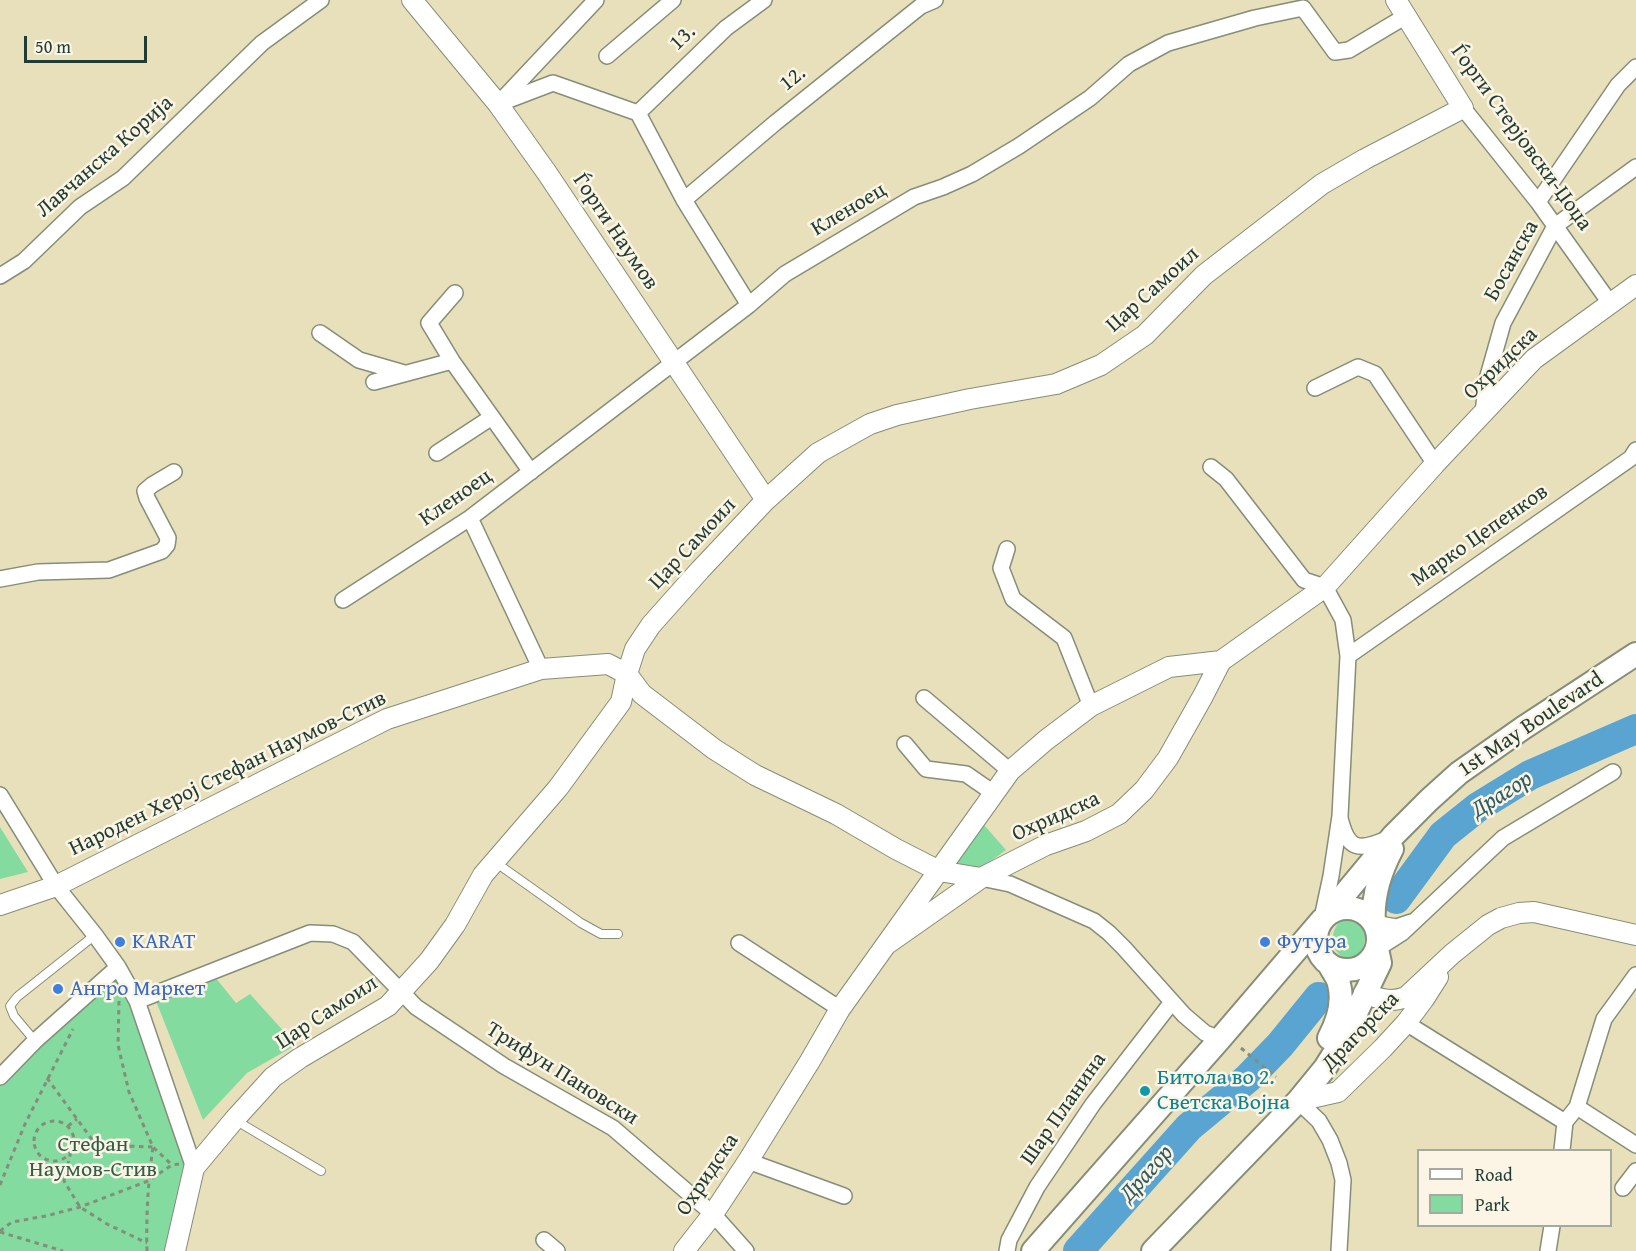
<!DOCTYPE html>
<html>
<head>
<meta charset="utf-8">
<style>
	body { margin:0 }
	#map { position:relative; width:1636px; height:1251px; overflow:hidden; background:#e8e0bb; font-family:"Gentium Book Plus",serif }
	canvas { display:block }
	.legend { position:absolute; left:1417px; top:1149px; width:195px; height:78px; box-sizing:border-box; background:#fcf5e5; border:2px solid #a4ab9e; margin:0; padding:8px 10px; list-style:none; font-size:18px; color:#1f3d34 }
	.legend li { display:flex; align-items:center; gap:12px; height:30px }
	.legend b { width:30px; border:2px solid #a4ab9e }
	.scale { position:absolute; left:24px; top:36px; width:123px; height:27px; box-sizing:border-box; border:3px solid #1f3d34; border-top:0; padding-left:8px; font-size:18px; line-height:21px; white-space:nowrap; color:#1f3d34; -webkit-text-stroke:4px #fcf5e5; paint-order:stroke }
</style>
</head>
<body>
<div id="map">
<canvas width="1636" height="1251"></canvas>
<ul class="legend">
<li><b style="height:8px;background:#fff"></b>Road</li>
<li><b style="height:16px;background:#83db9f"></b>Park</li>
</ul>
<div class="scale">50 m</div>
</div>
<script>
const ctx = document.querySelector('canvas').getContext('2d');
ctx.lineJoin = 'round';
function fillPath(path, color) { ctx.fillStyle = color; ctx.fill(path, 'evenodd'); }
function strokePath(path, color, width, dash) { ctx.strokeStyle = color; ctx.lineWidth = width; ctx.lineCap = dash ? 'butt' : 'round'; ctx.setLineDash(dash || []); ctx.stroke(path); }
function write(font, color, halo, rows, align = 'center') {
  ctx.font = font + ' "Gentium Book Plus",serif'; ctx.lineWidth = 5; ctx.setLineDash([]); ctx.textBaseline = 'middle'; ctx.strokeStyle = halo; ctx.fillStyle = color; for (const [text, x, y, turn = 0] of rows) {
    ctx.save(); ctx.translate(x, y); ctx.rotate((+turn || 0) * Math.PI / 180); ctx.textAlign = isNaN(turn) ? turn : align; if (halo) ctx.strokeText(text, 0, 0); ctx.fillText(text, 0, 0); ctx.restore();
  }
}
fillPath(new Path2D(`
	M984,825L1006,850L974,873L955,862Z
	M0,827L28,872L0,879Z
	M1347,916C1353,916 1360,917 1363,923C1370,937 1359,979 1337,952C1328,940 1334,923 1347,916Z
	M118,967L194,1168L175,1251H0V1077Z
	M215,977L236,1003L250,994L296,1045L247,1073L203,1120L156,1001Z`), '#83db9f');
strokePath(new Path2D(`
	M1396,899L1443,835L1478,807L1530,775L1636,729
	M1078,1251L1189,1127L1248,1078L1280,1045L1319,997`), '#59a4d1', 30);
const service = new Path2D(`
	M495,862L581,923L601,934H618
	M35,1041L14,1016L10,1006L17,997L95,935
	M235,1120L321,1171`);
const minor = new Path2D(`
	M607,56L673,0
	M502,100L596,0
	M498,104L553,83L638,113L684,200L749,305
	M1463,108L1538,202L1610,303
	M638,113L726,28L764,0
	M684,200L775,123L921,6L935,0
	M1538,202L1618,85L1636,67
	M0,276L24,261L80,207L123,178L262,43L321,0
	M455,293L429,323L452,361L531,472
	M320,333L359,360L404,373
	M374,382L452,361
	M1315,388L1358,367L1375,374L1435,464
	M1483,415L1486,383L1503,323L1555,226L1636,167
	M437,453L492,417
	M1211,467L1226,479L1304,580L1325,587L1343,620L1348,656L1340,816L1331,876L1322,918
	M470,518L541,669
	M1007,549L1001,568L1013,599L1064,638L1091,706
	M0,579L38,572L109,570L162,551L167,545L168,538L147,498L145,491L152,485L174,472
	M343,600L470,518L749,305L785,274L914,197L943,187L972,174L1019,146L1090,98L1129,64L1168,43L1255,18L1303,8L1335,52L1349,50L1406,16
	M1348,656L1631,458L1636,450
	M924,698L1010,771
	M905,744L926,769L966,774L995,794
	M0,795L56,886L95,935L118,967L137,1001L194,1168
	M1340,818C1348,851 1359,851 1387,839
	M981,878L1010,884L1094,921L1109,933L1124,948L1184,1015L1205,1033L1220,1039
	M1374,923L1396,927L1411,922
	M739,943L840,1009
	M1377,949L1402,933L1503,838L1613,772
	M137,1001L310,933L333,934L353,942L416,1007L504,1066L613,1128L713,1214L746,1251
	M1406,1023L1565,1122
	M0,1077L35,1041L118,967
	M1298,1101L1319,1121L1330,1140L1339,1163L1343,1180L1339,1251
	M1577,1107L1636,1145
	M1562,1150L1565,1122L1577,1107L1604,1019L1636,975
	M748,1161L844,1196
	M1623,1188L1636,1171
	M544,1240L557,1251
	M1007,1251L1009,1240L1037,1187L1093,1104L1172,1002
	M1548,1251L1552,1226`);
const tertiary = new Path2D(`
	M412,0L498,104L547,173L766,500
	M0,905L56,886L387,719L541,669L608,664L627,674L642,694L714,749L755,775L836,814L896,849L939,871L981,878
	M887,944L981,878L1046,845L1086,831L1119,814L1144,790L1168,758L1203,696L1221,661L1325,587L1435,464L1534,359L1636,285
	M1364,993C1379,999 1391,1003 1406,997L1452,954L1488,925L1501,918L1519,913L1534,912L1636,935
	M1298,1101L1338,1092L1383,1048L1406,1023L1424,999L1438,977
	M175,1251L194,1168L234,1120L273,1077L300,1058L388,1006L429,961L455,925L483,875L558,788L621,702L627,674L635,649L651,625L700,570L766,500L818,453L870,424L897,415L970,399L1056,384L1101,365L1145,335L1204,275L1322,184L1365,159L1463,108L1396,0
	M684,1251L713,1214L748,1161L810,1061L840,1009L1010,771L1046,740L1091,706L1169,667L1221,661`);
const secondary = new Path2D(`
	M1316 939a31 31 0 1 1 62 0a31 31 0 1 1-62 0Z
	M1328,914L1393,836L1429,800L1459,773L1523,728L1636,654
	M1374,923C1372,897 1380,872 1392,849
	M1329,1038C1338,1021 1344,1003 1339,984C1338,978 1333,972 1330,966
	M1033,1251L1220,1039L1322,920
	M1153,1251L1298,1101L1325,1068L1340,1044L1353,1019L1380,963L1377,949`);
strokePath(service, '#848e78', 10);
strokePath(minor, '#848e78', 18);
strokePath(tertiary, '#848e78', 22);
strokePath(secondary, '#848e78', 26);
strokePath(new Path2D(`
	M119,1001L118,1045L129,1092L153,1147L172,1165
	M1241,1048L1276,1077
	M47,1078L96,1145L153,1147
	M34 1141a20 20 0 1 1 40 0a20 20 0 1 1-40 0Z
	M68,1126L77,1119
	M96,1145L71,1151L64,1181L80,1207L107,1224L147,1243
	M0,1185L25,1124L73,1029
	M0,1231L12,1222L46,1216L80,1207L148,1181L172,1165L179,1164
	M0,1232L63,1251
	M147,1251C146,1216 148,1182 153,1147`), '#848e78', 3, [4.5, 4.5]);
strokePath(service, '#fff', 8);
strokePath(minor, '#fff', 15);
strokePath(tertiary, '#fff', 20);
strokePath(secondary, '#fff', 22);
for (const [x, y, r, color] of [
	[120,942,6,"#3f7fe0"],
	[1265,942,6,"#3f7fe0"],
	[58,989,6,"#3f7fe0"],
	[1145,1091,6,"#0f9aa8"]
]) { const dot = new Path2D(); dot.arc(x, y, r, 0, 2 * Math.PI); ctx.fillStyle = color; ctx.fill(dot); strokePath(dot, '#fcf5e5', 2); }
write('22px', '#1f3d34', '#fcf5e5', [
	["13.",683,38,-44],
	["12.",793,79,-39],
	["Ѓорги Стерјовски-Џоџа",1521,138,54],
	["Лавчанска Корија",105,157,-41],
	["Кленоец",849,210,-31],
	["Ѓорги Наумов",615,232,56],
	["Босанска",1512,261,-61],
	["Цар Самоил",1153,290,-42],
	["Охридска",1501,364,-44],
	["Кленоец",456,498,-35],
	["Марко Цепенков",1480,536,-35],
	["Цар Самоил",693,544,-47],
	["1st May Boulevard",1531,725,-34],
	["Народен Херој Стефан Наумов-Стив",228,774,-26],
	["Охридска",1056,817,-24],
	["Цар Самоил",327,1013,-33],
	["Драгорска",1361,1032,-46],
	["Трифун Пановски",562,1074,32],
	["Шар Планина",1064,1109,-55],
	["Охридска",708,1175,-56]
]);
write('22px', '#366cbe', '#fcf5e5', [
	["KARAT",132,942],
	["Футура",1277,942],
	["Ангро Маркет",70,989]
], 'left');
write('22px', '#0d838f', '#fcf5e5', [
	["Битола во 2.",1157,1078],
	["Светска Војна",1157,1103]
], 'left');
write('22px', '#335d49', '#fcf5e5', [
	["Стефан",93,1145],
	["Наумов-Стив",93,1170]
]);
write('italic 24px', '#305c63', '#fcf5e5', [
	["Драгор",1502,795,-32],
	["Драгор",1147,1174,-48]
]);
</script>
</body>
</html>
